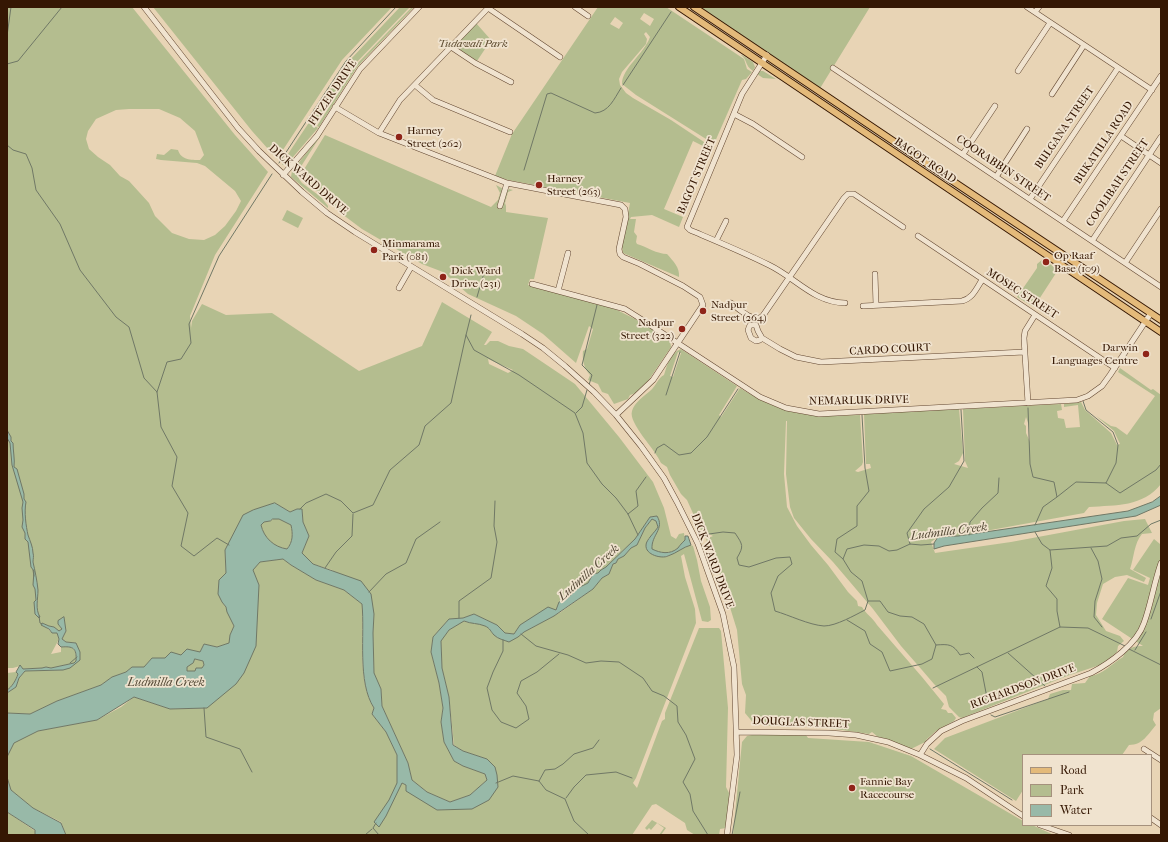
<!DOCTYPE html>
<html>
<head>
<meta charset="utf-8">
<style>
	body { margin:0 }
	#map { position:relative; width:1168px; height:842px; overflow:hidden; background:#e8d4b5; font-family:"IM FELL French Canon",serif }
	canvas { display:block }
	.frame { position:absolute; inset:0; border:8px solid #351703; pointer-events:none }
	.legend { position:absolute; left:1022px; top:754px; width:130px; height:72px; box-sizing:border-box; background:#f0e3cf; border:1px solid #a5917d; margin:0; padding:5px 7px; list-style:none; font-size:12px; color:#351703 }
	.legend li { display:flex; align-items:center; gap:8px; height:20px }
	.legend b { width:20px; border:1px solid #a5917d }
</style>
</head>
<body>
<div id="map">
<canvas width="1168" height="842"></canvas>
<div class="frame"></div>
<ul class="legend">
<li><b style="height:5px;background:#e4ba7a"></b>Road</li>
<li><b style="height:11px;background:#b4bd8f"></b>Park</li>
<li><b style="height:11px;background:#98b9a8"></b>Water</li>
</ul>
</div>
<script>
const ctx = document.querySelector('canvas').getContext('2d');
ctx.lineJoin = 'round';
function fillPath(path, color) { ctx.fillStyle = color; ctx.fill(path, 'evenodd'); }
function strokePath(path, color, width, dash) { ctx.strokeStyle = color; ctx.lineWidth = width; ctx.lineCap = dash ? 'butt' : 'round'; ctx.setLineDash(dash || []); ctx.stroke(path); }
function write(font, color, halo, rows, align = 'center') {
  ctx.font = font + ' "IM FELL French Canon",serif'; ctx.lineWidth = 3.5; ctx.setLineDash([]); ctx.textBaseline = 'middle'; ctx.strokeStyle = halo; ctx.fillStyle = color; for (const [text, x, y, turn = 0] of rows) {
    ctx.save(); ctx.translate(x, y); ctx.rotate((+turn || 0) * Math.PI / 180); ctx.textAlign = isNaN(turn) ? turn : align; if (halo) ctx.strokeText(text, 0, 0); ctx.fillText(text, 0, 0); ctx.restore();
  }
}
fillPath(new Path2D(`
	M7,7H132L235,135L268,172L215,255L190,316L191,328L192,321L202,304L226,315L272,313L359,371L422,346L442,302L492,332L484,345H486L490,341H498L509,346L523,349L575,384L619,437L653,482L664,508L671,536L676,539L679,534L684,533L685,540C682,543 680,545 678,548C670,555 660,553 651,549C652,536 664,528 657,516L650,517L635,539L606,567L601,570L598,573L593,574L588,583L579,588L570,596L559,602L556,610L533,618L520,625L514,634L505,633L497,625L474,614L463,618L449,619L433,637L431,652L439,683L443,708L441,722L444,742L454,761L463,766L485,774L487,780L470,795L450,802L427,792L412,780L408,763L382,706L381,689L374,674L373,633L374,614L332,570L313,564L302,553L309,536L303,522L302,510L297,509L290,512L275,503L233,536L225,550L226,573L219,580L222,602C228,608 230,618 234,626L230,635V643L217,647L204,644L200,652L165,658H152L144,667H132L126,672L112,677L101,685L57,701L30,714L7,713V693L16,687L19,678L25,671L63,670L80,660L76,643L66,642L62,639L66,631L63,617L58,624L62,629L59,632L54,627L49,626L42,623L52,633H57L59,639L51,654L61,652V647C73,646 77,648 76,661L74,663L51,668L46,667L42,668L23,669L20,666L13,668H7ZM129,109H159L180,118L195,131L204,155L200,160C191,160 181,160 178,150L171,149L164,155L157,154L156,159L161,160L197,163L205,166L235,191L241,201L236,211L225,226L215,235L204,240L189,239L172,233L155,216L149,203L129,181L120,176L110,165L98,157L89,149L86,139L88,131L96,119L116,110ZM488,359L513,370L508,373L489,364Z
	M153,7H392L342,60L277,159L252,131Z
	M400,7H410L354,65L315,126L318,128L287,164L282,165L284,160L310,121L315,116L326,95L350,60Z
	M412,7H414L357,67L319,127L317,126L355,66Z
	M598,7H625L627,8L628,7H666L744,59L747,69L752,72L746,79L742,80L714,144L636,95L622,84C622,68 644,54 650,37L646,32L644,34L647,39L646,44L622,72L619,79L620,85L626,93L633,98L671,120L707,144L705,147L693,141L664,209L683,217L679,227L652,215L631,217L630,219H636L634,232L637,236L636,242L637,244C647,247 657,254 667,254C673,261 680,267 679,277L623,253L622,247L630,203L508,180L495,176L512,134ZM644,13L654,19L650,26L640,19ZM615,17L623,23L619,29L610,24Z
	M697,7H870L819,90Z
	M476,23L491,40L477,61L458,50L456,44Z
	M741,55H742L753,62L755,67L753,71C744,65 748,60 741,55Z
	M760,71H763L776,79L763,78L757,74Z
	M323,132L300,168L298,173L299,179L302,183L321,197L328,206V208L291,177L292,171Z
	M325,135L491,207L498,200L500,193L496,185L507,191L509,189L513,190L508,192L505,203L506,206V212L548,218L534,279H530L528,285L613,308L639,321L670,341L671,347L667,353L648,381L636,393L630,395L628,399L614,404L608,394L602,392L598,384L588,380L590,375C584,369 582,359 583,351L587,349L593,329L589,326L576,363L543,334L516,316L468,294L443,272L422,264L362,229L342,214L340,211L303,179V171Z
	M287,210L303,218L298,228L282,220Z
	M1043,259L1058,270L1034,307L1017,297L1037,268V264Z
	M681,349L737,386L719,415L721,417L740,388C785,416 809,417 860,415L863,462L862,465L855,471L858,472L871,468L870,464H866L864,414L959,409L963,453L959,461L954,464L968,468L965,461L963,409L1061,404L1062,410L1057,411L1058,418L1064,419L1066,428L1080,427L1078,405L1064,407V404L1081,402L1085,410L1111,433L1117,445L1120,444L1114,431L1096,416L1111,426L1116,427L1127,435L1155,396L1118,372L1120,368L1151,390L1153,389L1161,395V484C1143,507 1116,505 1089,507L1084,513L958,536L938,537L931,542L935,553L1011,542L1124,521L1145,519L1152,533L1142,534C1134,543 1134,558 1130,569L1146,578L1144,582L1127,575L1115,577L1103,584L1097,603L1096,615L1106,631L1120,636L1124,641L1118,646L1117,652L1103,664L1067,676L962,718L959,717L949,707L946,696L934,684L922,670L901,646L873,609L833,562L811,539L794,518L790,507L786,474L787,421H786L784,474L787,507L797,526L811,545L828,565L848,592L857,601L858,606L862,607C866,614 873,618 877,625L922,677L944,704L941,709L946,710L948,713H952L956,718L954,721L936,731L927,739L925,742L911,749C904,745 895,744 887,740V739L878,737L872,732L869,734L808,725L770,726L761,721L755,725L745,713L746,695L742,684L737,630L720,575L706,539L713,536L700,529L687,500L681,494L670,475L667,467L661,463C656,450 628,423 632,411C634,403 645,395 650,391C656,386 658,378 664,375C667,365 670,353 681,349ZM678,352L681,353L673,377L670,376ZM1026,417L1028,423L1029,424L1030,442L1026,433V426L1024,424Z
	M273,519H279L291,525C293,534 293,542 287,549C274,547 264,539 261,525L264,522L270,521Z
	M652,519L656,520L658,527L653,535L648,539L647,550L667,557L684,547L691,545L693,546L697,560L701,581L710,607L711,620L708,622L702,621L684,554L681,556L685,577L695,609L696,623L636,778L633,783L637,788L662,721L665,719V713L699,628H719L721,631L728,708L726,787L730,795L726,828L720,829L719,835H695L687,830L685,823L656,804L652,805L632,835H66L61,822L33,808L11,790L7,777V757L13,743L38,731L97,720L121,707L134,697L170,709L207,708L259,585L252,570L260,562L283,559L291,565L316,580L344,590L362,604C364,634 357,682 374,708L372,714L386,732L397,755V768L402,783L406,785L437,810L451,809L489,800L487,759L463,751L454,745L449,697L442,668L441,640L449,630L463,621C471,624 479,622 486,626C491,629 495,636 500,639L518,637L524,632L561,612L593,589L602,578L609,574L613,564L616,563L618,559L624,556L631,548L637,545L645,528Z
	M1154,539L1160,544L1161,543V657H1160L1161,659V708L1154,713L1153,720L1156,725C1148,734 1143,745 1129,745L1122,755H1023V790L1016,801L934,749L945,738L1048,699L1050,694L1063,690H1071L1072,684L1085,683L1090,676C1104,674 1111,664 1123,657C1126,648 1134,646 1143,646L1102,619L1128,578L1148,585L1150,578L1133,570Z
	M195,659L203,661L204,665L202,669L196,668L195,671L189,672L187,671V667Z
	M16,672L18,674C16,680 12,687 7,690V673Z
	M757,734H766L767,735L772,734L802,735H806L808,738L869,742L911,756L1023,821V825H1032L1054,835H733L742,742L747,736Z
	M7,812L35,831V835H7Z
	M652,820L666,828L661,835H659L664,828L657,823L651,830L649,828L647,830L645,828Z`), '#b4bd8f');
const water = new Path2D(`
	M7,430L11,437V441L13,443C13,451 15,459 14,467L17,469L24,494V499L26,502C24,512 26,526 28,535C30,541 33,547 33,553C34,556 33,559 33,562C35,571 37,580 38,590C38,599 35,609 40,617L39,618L35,614L34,602L36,600L35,589L33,585L34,571L31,567L28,542L25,539V533L22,527L23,520L22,508L23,502L12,465L10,443L7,438Z
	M1161,496V505L1136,516L944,546L934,549V543L938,537L958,536L1128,511L1152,502Z
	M275,503L290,512L297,509H302L303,522L309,536L302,553L313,564L361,581L371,594L374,614L373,633L374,673L381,689L382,706L408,763L412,780L427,792L450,802L470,795L487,780L485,774L463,766L454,761L444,742L441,722L443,708L439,683L431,652L433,637L449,619L463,618L474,614L497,625L505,633L514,634L520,625L548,607L556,610L559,602L570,596L578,588L588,583L593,574L598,573L601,570L606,567L635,539L650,517L657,516C665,529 651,535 652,549C660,553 670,555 678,548C680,545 682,543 685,540V536H688L691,545C683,547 677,553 668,556C662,559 645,555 646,545C646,540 655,532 658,527L656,521L652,519L645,528L637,545L631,548L624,556L618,559L616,563L613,564L609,574L602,578L593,589L554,616L524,632L518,637L509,642C504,640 498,639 494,635C491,632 490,628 485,626C478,623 471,624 464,621L449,630L441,641L442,668L449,697L453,745L463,751L487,759L495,767L497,775L498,787L489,800L472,809L437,810L406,791V785L402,783L386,816L379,827L374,822L389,800L397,783V755L386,732L372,714L374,708C357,682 365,635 362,604L344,590L316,580L291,565L283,559L260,562L253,570L259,585L256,646L244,673L236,684L207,708L170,709L134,697L97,720L38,731L14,743L7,757V713L30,714L57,701L101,685L112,677L126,672L132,667H144L152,658H165L171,652L181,655L187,649L200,652L204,644L217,647L229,643L230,635L234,626L227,612L226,607L222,602L218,594L219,580L226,573L225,550L243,515L253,510ZM273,519H279L291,525C293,534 293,542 287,549C274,547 264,538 261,525L264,522L270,521ZM195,659L203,661L204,665L202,668H196L195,671H187V667L193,663Z
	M64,617L66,631L62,639L66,642L76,643L80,652V660L70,668L63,670L25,671L19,678L16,687L7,693V690C12,687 16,680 18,674L16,672L20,665L23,669L42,668L46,667L51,668L74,663L76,661C77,648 73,646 61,647L58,644L59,639L57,633H52L49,629L41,625L42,623L49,626L54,627L59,631L62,629L58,624V621Z
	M7,777L11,790L33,808L61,823L66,835H35V830L7,812Z`);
fillPath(water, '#98b9a8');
strokePath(water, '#707866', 1);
strokePath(new Path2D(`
	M7,36L11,7
	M7,64L18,61L62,7
	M623,85L671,12
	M7,145L13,150L26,154L32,168L36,190L60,224L80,270L116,317L129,327L144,378L157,392L161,427L177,457L172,486L188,513L181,546L194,556L217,538L229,545
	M279,163L346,61L396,7
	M524,170L547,94L551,93L595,113C609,112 614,99 621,88
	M477,297L484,273
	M471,315L466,335L474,350L519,375L575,413L583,433L587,463L602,484L616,498L628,514L638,535
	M589,385L592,375L582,365L597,305
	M157,392L167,362L181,359L191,343L189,324L219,256L272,174
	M666,395L680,352
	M1028,408L1030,464L1033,477L1054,482L1057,497L1043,507L1035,525
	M576,413L582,407L587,390
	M655,453L657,448L664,444L679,455L691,453L707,437L738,389
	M1106,483L1120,493L1156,470L1161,464
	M1057,497L1076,482L1106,483L1116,463L1118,445L1113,432L1086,410L1083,401
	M300,509L306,503L326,494L341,501L353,513L373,505L390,470L419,445L425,426L451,403L466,335
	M628,514L638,506L636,491L646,477
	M1035,532L1042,544L1050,550L1052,568L1046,586L1057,599V611L1060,627
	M702,535L723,532L735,533C743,545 744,546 737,558L739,565L749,567L776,558L790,557L792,564L778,576L771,593L775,611C789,615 809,625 824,626C836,626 855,615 865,610L868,601L862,581L851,572L843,559L847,549L864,545L879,546L889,551L897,550L910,544L921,545L934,544
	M969,535L970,522L982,508L998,493L999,478
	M910,544L907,533L924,509L949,487L964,461L961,410
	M1091,548L1098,561L1102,579L1095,601L1094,617L1102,627
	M1050,550L1107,546L1121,538L1137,536L1151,524L1161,520
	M843,559L835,552L837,539L857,526V506L869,491L865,468L862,415
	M325,568L336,552L352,536L353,514
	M33,570L34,576
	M369,592L386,574L406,563L416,539L440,522
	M39,616L40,623L42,624
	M459,618V601L491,578L497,542L494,526L495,501
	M1151,619L1161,591
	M847,620L865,631L870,644L882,652L890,671L922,664L932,659L936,645L924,624L912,617L900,616L888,612L880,601H868
	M521,634L536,646L568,655L586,663L601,661L619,662L643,678L652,691L664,696L677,706L678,722L686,735L695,759L683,782L690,794L693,811L708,835
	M503,640V651L493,672L487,688L492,710L501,722L516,728L529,719L526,706L517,693L521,681L537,672L559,654
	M936,645C949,644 953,644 960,655L969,653L974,658
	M1129,649L1161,665
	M1135,650L1146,632
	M1008,653L1045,686
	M70,663L77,657
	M977,667L982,672L988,703
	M933,688L1060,627L1088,628L1125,646
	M204,708L206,737L240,749L252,772
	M991,715L995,717L1069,692
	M930,749L1012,800
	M539,781L545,770L555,769L563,764L574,754L593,748L599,740
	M496,783L513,776L539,781L546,790L565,799L574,821L589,835
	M566,798L574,787L586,775L616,772L632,778
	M376,823L373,828L379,835
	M365,835L372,829
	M732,835L740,792`), '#707866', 1);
const minor = new Path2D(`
	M144,7L238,128L259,151L302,192L327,213L355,232L522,334L543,348L565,366L594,392L616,415L641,446L664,478L677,502L698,544L723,614L734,667L737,755L727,835
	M575,7L588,16
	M1027,7L1152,90
	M488,8L560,57
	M1035,12L1039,7
	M451,47L475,63L511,82
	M767,55L742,94L687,227L690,230C716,241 743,252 769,265C796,278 813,302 845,303
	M833,68L1161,287
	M1018,71L1050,23
	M415,85L433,100L510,132
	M1052,94L1084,45
	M335,107L379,133L507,183L621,205L625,209L626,217L619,249L620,254L623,257L640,264L683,286L700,297L703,305L653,380L616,415
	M734,114L753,124L802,157
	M379,133L400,100L489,7
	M1121,136L1161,163
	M963,154L995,106
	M283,175L317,136L360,69L419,7
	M996,177L1027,129
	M1030,199L1118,68
	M500,206L507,183
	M1063,221L1161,76
	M918,236L1115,368
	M716,241L726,221
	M1092,241L1161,137
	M1125,263L1161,209
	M875,274L876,305
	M532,284L614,306L625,309L644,321L760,397L786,408L819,414L1077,400L1088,396L1102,386L1110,375L1151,313
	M399,288L411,267
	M558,291L568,253
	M731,303C739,309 752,322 762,317L844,198L848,194H854L903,227
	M863,306L962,301C973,298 976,289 982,280
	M762,338L760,340L756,341L751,338L748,330L750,325H756L758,331L762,338L780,349L796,357L821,362L1024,352
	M1028,403L1024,338L1025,331L1035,315
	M737,732L829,733L856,735L888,742L920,755L966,778L1023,816
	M1144,749L1161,760
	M920,755L927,744L941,731L962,721L1091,673C1110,663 1137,644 1144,623C1151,604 1154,583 1161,563
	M1151,818L1161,825
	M1040,825L1069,835`);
const major = new Path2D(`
	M679,7L1161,332
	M694,7L960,186L1161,320`);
strokePath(minor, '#624630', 6);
strokePath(major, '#351703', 8);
strokePath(minor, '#f0e3cf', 5);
strokePath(major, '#e4ba7a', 6);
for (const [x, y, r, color] of [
	[399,137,4,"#8f2418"],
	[539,185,4,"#8f2418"],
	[374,250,4,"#8f2418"],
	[1046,262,4,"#8f2418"],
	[443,277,4,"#8f2418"],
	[703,311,4,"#8f2418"],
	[682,329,4,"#8f2418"],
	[1146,354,4,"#8f2418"],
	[852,788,4,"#8f2418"]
]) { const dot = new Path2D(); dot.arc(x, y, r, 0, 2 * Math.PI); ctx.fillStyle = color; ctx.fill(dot); strokePath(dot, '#f0e3cf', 1.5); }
write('italic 11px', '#5b492d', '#f0e3cf', [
	["Tudawali Park",473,44]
]);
write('11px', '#351703', '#f0e3cf', [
	["FITZER DRIVE",333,93,-56],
	["BULGANA STREET",1065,128,-56],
	["BUKATILLA ROAD",1104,143,-56],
	["BAGOT ROAD",925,161,34],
	["COORABBIN STREET",1003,169,34],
	["BAGOT STREET",697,176,-67],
	["DICK WARD DRIVE",308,180,41],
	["COOLIBAH STREET",1118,183,-56],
	["MOSEC STREET",1022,294,33],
	["CARDO COURT",890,350,-3],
	["NEMARLUK DRIVE",859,401,-1],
	["DICK WARD DRIVE",712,561,69],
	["RICHARDSON DRIVE",1023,687,-20],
	["DOUGLAS STREET",801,723,2]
]);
write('11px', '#351703', '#f0e3cf', [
	["Harney",407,131],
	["Street (262)",407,144],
	["Harney",547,179],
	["Street (263)",547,192],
	["Minmarama",382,244],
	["Park (081)",382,257],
	["Op Raaf",1054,256],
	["Base (109)",1054,269],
	["Dick Ward",451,271],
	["Drive (231)",451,284],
	["Nadpur",711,305],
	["Street (264)",711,318],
	["Nadpur",674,323,"right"],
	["Street (322)",674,336,"right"],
	["Darwin",1138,348,"right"],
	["Languages Centre",1138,361,"right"],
	["Fannie Bay",860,782],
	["Racecourse",860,795]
], 'left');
write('italic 12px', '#534835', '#f0e3cf', [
	["Ludmilla Creek",949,532,-7],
	["Ludmilla Creek",589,573,-42],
	["Ludmilla Creek",166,683]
]);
</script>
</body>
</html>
